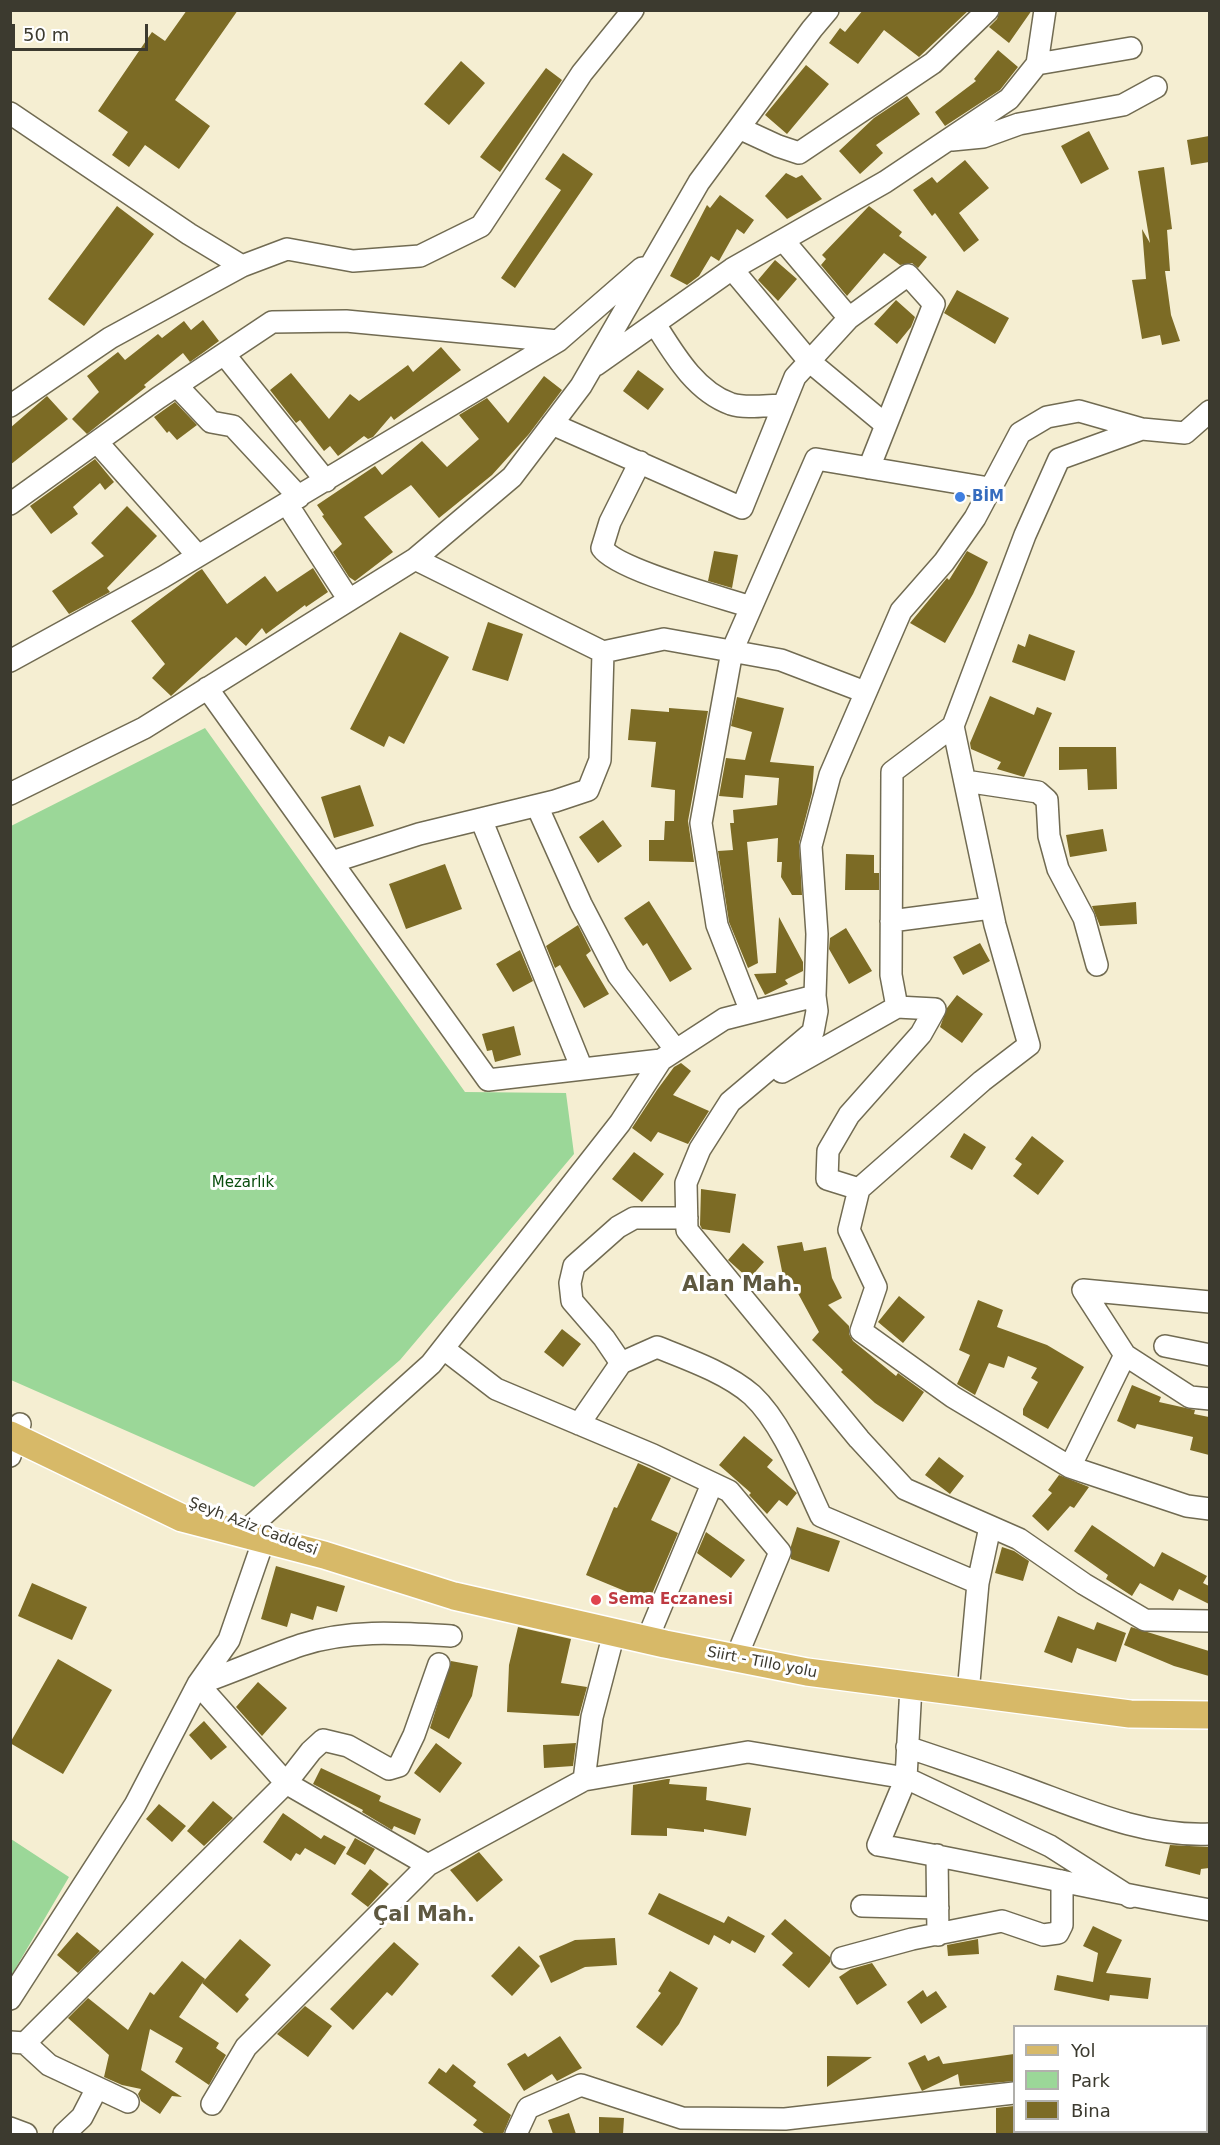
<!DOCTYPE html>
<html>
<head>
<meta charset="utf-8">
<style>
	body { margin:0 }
	#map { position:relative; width:1220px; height:2145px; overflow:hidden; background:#f5eed2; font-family:"DejaVu Sans",sans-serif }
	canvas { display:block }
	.frame { position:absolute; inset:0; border:12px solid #3c3a2f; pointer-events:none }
	.legend { position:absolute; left:1013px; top:2025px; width:195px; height:108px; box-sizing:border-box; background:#fff; border:2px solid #b1b0ac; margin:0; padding:8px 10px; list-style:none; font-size:18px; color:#3c3a2f }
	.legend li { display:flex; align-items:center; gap:12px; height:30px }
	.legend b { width:30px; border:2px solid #b1b0ac }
	.scale { position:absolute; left:12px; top:24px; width:136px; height:27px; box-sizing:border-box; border:3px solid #3c3a2f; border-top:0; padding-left:8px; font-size:18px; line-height:21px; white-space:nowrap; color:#3c3a2f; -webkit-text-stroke:4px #fff; paint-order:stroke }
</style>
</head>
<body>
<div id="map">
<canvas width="1220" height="2145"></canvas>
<div class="frame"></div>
<ul class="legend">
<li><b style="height:8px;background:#d7b968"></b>Yol</li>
<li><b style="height:16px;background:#9bd798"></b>Park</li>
<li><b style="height:16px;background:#7c6b25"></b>Bina</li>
</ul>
<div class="scale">50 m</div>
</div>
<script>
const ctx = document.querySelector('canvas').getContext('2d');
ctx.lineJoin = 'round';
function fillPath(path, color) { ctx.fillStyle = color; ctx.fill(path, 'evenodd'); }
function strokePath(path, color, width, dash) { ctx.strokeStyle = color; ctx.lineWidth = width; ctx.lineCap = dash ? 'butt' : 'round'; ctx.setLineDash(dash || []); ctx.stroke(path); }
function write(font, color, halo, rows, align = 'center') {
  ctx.font = font + ' "DejaVu Sans",sans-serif'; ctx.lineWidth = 6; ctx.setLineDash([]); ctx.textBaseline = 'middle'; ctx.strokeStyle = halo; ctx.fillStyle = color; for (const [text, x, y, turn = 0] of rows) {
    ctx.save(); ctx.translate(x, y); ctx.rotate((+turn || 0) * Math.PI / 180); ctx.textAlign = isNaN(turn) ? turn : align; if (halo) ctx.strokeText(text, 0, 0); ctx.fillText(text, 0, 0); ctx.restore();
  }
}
fillPath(new Path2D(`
	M205,728L465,1092L566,1093L574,1154L400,1360L254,1487L11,1380V826Z
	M11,1839L69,1877L11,1976Z`), '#9bd798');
fillPath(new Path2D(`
	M187,10H238L175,100L210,126L179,169L145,145L129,167L112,155L128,132L98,111L152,32L165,41Z
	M863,10H969L919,57L884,30L858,64L829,43L840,28L845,32Z
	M1000,10H1032L1009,43L989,27L997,19Z
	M998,50L1018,67L1000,90L945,126L935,112L976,81L974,79Z
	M461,61L485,83L449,125L424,104Z
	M806,65L829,84L787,134L765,115Z
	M546,68L562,80L500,172L480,157Z
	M907,96L920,114L876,145L883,153L860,174L839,151L874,118Z
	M1089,131L1109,169L1081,184L1061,146Z
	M1209,136V162L1191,165L1187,140Z
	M563,153L593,174L515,288L501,278L561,190L545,179Z
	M965,160L989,188L959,213L979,240L964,252L935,213L932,216L913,190L932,177L937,183Z
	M1164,167L1172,229L1167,230L1170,271H1165L1171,315L1180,341L1162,345L1160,335L1142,339L1132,280L1146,279L1142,229L1150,243L1138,171Z
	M786,173L796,178L802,175L822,199L787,219L765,196Z
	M720,195L754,220L744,234L737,229L719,261L711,256L699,276L687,285L670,276L707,205L710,208Z
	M117,206L154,234L84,326L48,299Z
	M869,206L902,232L899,236L927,257L918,268L912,263L900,265L884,253L847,296L821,265L826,259L822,255Z
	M775,260L797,279L778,301L758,280Z
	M957,290L1009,318L995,344L944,313Z
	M896,300L915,317L911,327L897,344L874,324Z
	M203,320L219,341L204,352L190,362L183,353L144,385L146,387L87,434L72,419L99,392L87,376L118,352L125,360L158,334L162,338L184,321L191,330Z
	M441,347L461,370L394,420L391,416L373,437L368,439L364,436L338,456L330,446L324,451L300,420L296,423L270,390L291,373L329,419L350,394L359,401L408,365L413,372Z
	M638,370L664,389L648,410L623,391Z
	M544,376L562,390L529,434L492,475L439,518L411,485L364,517L393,552L355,581L349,577L333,552L342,544L322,516L324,515L317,505L375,466L382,475L422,441L447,467L479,439L459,415L487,398L508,423Z
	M47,396L68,419L10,465V428Z
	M175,402L197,425L177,440L169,431L167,433L154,417Z
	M95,459L114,482L105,490L100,483L73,507L78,514L51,534L30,506Z
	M127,506L157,536L107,588L110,592L69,614L52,591L104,556L91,543Z
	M714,551L738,555L732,588L708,581Z
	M967,551L988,562L973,594L945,643L910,623L947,578L949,580Z
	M313,568L328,592L306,607L305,605L266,634L262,628L246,646L236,637L171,696L152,678L165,664L131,621L197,572L202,569L227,604L265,576L277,592Z
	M488,622L523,634L508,681L472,670Z
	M400,632L449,657L404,744L389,736L384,747L350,729Z
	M1029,634L1075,651L1065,681L1012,662L1018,644L1025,647Z
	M990,696L1034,715L1037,707L1052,713L1024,777L997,769L1001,762L971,749L970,743Z
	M737,697L784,708L770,762L814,766L812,793L799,843L802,895H792L781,877L782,862H777L778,838L747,842L758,963L748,968L729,922L718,851L733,850L730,823H734L733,810L777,805L779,778L745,775L743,798L719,796L726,758L745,760L752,732L731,726Z
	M669,708L708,711L688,821L694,862L649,861V840H664L665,821H674L675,790L651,787L656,742L628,740L631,709L669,712Z
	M1059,747H1116L1117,789L1088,790L1087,769L1059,770Z
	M360,785L374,826L334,838L321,797Z
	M603,820L622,846L598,863L579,837Z
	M1103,829L1107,851L1070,857L1066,835Z
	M846,854L874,855V873H879V890H845Z
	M445,864L462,909L406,929L389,884Z
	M649,901L692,969L670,982L647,943L643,946L624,918Z
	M1136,902L1137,924L1100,926L1092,906Z
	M779,917L803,962V971L785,980L788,984L765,995L754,974L776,973Z
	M578,925L591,951L586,955L609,994L584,1008L560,965L555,968L546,946Z
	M846,928L872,971L849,984L829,949L830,938Z
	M980,943L990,961L963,975L953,957Z
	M520,950L533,981L513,992L496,964Z
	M957,995L983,1014L962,1043L940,1027L947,1008Z
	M514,1026L521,1055L495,1062L492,1050L487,1051L482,1034Z
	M681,1063L691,1071L673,1095L709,1111L688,1144L658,1132L651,1142L632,1128L657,1090L674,1067Z
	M964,1133L986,1147L972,1170L950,1157Z
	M1032,1136L1064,1161L1038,1195L1013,1176L1022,1164L1015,1159Z
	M634,1152L664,1174L642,1202L612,1179Z
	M701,1189L736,1194L730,1233L702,1229L700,1225Z
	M802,1242L804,1251L826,1247L832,1278L842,1298L828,1305L849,1326V1334L853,1341L896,1376L898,1373L924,1392L903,1422L875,1403L841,1372L843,1370L812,1340L819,1332L788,1275L783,1276L777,1246Z
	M743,1243L764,1262L749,1279L728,1260Z
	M899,1296L925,1317L903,1343L878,1322Z
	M978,1300L1003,1310L997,1327L1047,1345L1084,1367L1048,1429L1023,1415V1409L1038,1382L1031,1378L1037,1368L1008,1356L1004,1368L989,1363L975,1395L957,1384L970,1355L959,1350Z
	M562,1329L581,1344L563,1367L544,1352Z
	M1132,1385L1161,1397L1159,1402L1195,1410L1194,1414L1209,1417V1455L1190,1450L1193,1437L1137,1424L1135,1429L1117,1421Z
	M744,1436L773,1460L767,1467L797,1493L787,1506L779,1500L767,1514L749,1495L751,1493L719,1465Z
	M939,1457L964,1476L950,1494L925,1475Z
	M638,1463L671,1478L651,1520L678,1533L649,1601L586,1575L614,1507L617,1508Z
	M1059,1475L1089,1487L1074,1508L1070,1506L1048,1531L1032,1516L1052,1493L1048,1490Z
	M1092,1525L1154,1567L1162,1552L1207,1576L1203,1583L1209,1586V1604L1179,1589L1173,1601L1140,1583L1132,1596L1106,1579L1108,1575L1074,1551Z
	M797,1527L840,1541L829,1572L791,1559V1546Z
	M706,1532L745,1560L731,1578L697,1553Z
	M1002,1547L1014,1551L1029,1561L1023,1581L995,1573Z
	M276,1566L345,1586L337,1612L317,1606L313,1620L291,1613L287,1627L261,1619Z
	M32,1583L87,1607L72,1640L18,1616Z
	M1058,1616L1094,1630L1097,1622L1126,1633L1116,1662L1077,1648L1072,1663L1044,1652Z
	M518,1627L571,1639L561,1683L587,1687L579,1716L507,1712L509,1665Z
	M1131,1627L1209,1651V1676L1174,1666L1124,1645Z
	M58,1659L112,1690L63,1774L10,1743Z
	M451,1661L478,1666L472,1696L449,1739L430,1728Z
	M258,1682L287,1708L262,1736L236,1707Z
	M204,1721L227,1747L211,1760L189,1735Z
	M436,1743L462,1763L440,1793L414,1773Z
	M576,1743L573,1766L544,1768L543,1745Z
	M321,1768L381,1796L379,1801L421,1819L415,1835L394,1826L392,1830L362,1812L363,1810L313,1784Z
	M667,1779H670L669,1784L707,1787L706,1800L751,1808L746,1836L704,1829V1832L667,1828V1836L631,1835L633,1785Z
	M213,1801L233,1818L204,1846L187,1831Z
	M159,1804L186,1826L172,1842L146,1819Z
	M283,1813L321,1839L324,1835L346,1847L335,1865L305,1848L300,1855L296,1853L291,1861L263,1842Z
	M355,1838L375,1849L365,1865L346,1854Z
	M1170,1845L1209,1847V1868L1201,1869L1200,1875L1165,1866Z
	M479,1852L503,1880L477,1902L450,1870Z
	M370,1869L389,1884L368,1907L351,1894Z
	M659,1893L724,1923L728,1916L765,1936L755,1953L732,1940L730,1944L714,1935L709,1945L648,1914Z
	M785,1919L830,1957V1962L809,1988L782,1965L793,1953L771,1934Z
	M1093,1926L1122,1940L1106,1973L1151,1978L1148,1999L1110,1995L1109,2001L1054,1990L1057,1975L1093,1982L1098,1953L1083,1946Z
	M77,1932L100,1951L78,1973L57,1955Z
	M615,1938L617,1965L585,1967L551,1983L539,1956L575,1940Z
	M240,1939L271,1965L245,1995L249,1999L237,2013L202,1983Z
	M978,1939L979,1954L948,1956L947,1945Z
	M394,1942L419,1964L392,1996L387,1992L353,2030L330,2009Z
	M519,1946L540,1966L512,1996L491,1976Z
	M182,1961L205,1979L179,2017L219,2043L216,2048L226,2055L209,2085L175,2062L183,2048L150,2029L141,2070L182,2097L172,2096L160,2114L141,2101L138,2094L141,2089L122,2085L104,2077L109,2055L68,2018L88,1998L128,2030L150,1992L154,1995Z
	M872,1963L887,1985L857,2005L839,1977L851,1969Z
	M670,1971L698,1988L679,2024L662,2046L636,2027L661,1993L658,1991Z
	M923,1990L927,1997L936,1991L947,2007L921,2024L907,2002Z
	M305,2006L332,2026L308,2057L277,2034Z
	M560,2036L582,2068L557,2081L552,2074L524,2091L507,2064L525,2053L528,2057Z
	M1014,2054V2081L960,2086L958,2074L922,2091L908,2063L925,2055L928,2061L939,2056L943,2064Z
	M827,2056L872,2057L827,2087Z
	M453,2064L476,2082L473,2086L511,2115L503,2134H485L473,2125L477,2120L428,2083L439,2068L446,2073Z
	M1014,2106V2134H996V2108Z
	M569,2113L576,2134H553L548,2120Z
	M599,2117L624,2118L623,2134H599Z`), '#7c6b25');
const minor = new Path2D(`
	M1037,64L1131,48
	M10,113L189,234L242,266
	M739,128L778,146L799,153L933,63L988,10
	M952,140L983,137L1019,124L1123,105L1156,87
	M783,240L849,318
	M732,269L809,361L886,425
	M655,324C674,354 695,391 731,404C746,409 768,405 783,405
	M224,354L326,481
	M596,365L732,269L885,182L1009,99L1037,64L1045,10
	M177,386L211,422L233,426L299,497
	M10,406L110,338L242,266L287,249L353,261L420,256L481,226L582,73L633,10
	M1210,411L1185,433L1142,429L1079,411L1047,417L1020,433L975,518L944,562L901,611L830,775L811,846L817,934L815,996L817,1011L813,1032L730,1102L700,1149L686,1183L687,1230L859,1439L905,1489L1019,1539L1084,1584L1145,1620L1210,1621
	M552,424L742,508L795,377L849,318L908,275L934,304L869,468
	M97,442L198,556
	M640,462L610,522L602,548C617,570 721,597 751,607
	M10,504L158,398L272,322L346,321L558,341
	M287,504L349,600
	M415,559L603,652L664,639L781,660L865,692
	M10,661L163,577L558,341L642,268
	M207,688L488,1080L661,1060
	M953,726L995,925L1029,1045L982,1081L859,1189L849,1230L876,1287L861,1331L953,1397L1070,1467L1187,1506L1210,1509
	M965,781L1038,792L1047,800L1049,836L1058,869L1084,918L1097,965
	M10,794L144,728L415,559L512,477L581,386L699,182L812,29L828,10
	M537,806L581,904L618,975L676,1050
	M481,819L582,1069
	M332,862L419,834L555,801L588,790L600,760L603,652
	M891,921L991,908
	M897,1007L891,975L892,772L953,726L1025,535L1059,459L1142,429
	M751,1012L717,925L701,823L732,651L816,459L989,488
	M782,1072L897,1007L935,1009L921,1034L849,1115L828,1151L827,1179L859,1189
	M1210,1302L1083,1290L1125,1355L1190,1397L1210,1399
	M1165,1346L1210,1355
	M444,1349L496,1389L653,1455L729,1491L780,1552L736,1658
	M621,1363L604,1338L572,1301L570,1283L574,1266L618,1227L634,1218H687
	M579,1424L621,1363L657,1347C687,1359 727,1373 752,1395C783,1424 803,1478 821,1516L978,1583L990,1527
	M10,1456L20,1424
	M1070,1467L1125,1355
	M250,1527L431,1364L620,1123L661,1060L724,1019L815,996
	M451,1636C401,1633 350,1629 301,1645C266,1657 233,1672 198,1684L286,1783L428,1865L584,1780L748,1752L906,1778L911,1686
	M647,1640L712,1484
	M968,1693L978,1583
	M907,1747C945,1760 983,1772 1020,1786C1081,1808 1143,1837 1210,1834
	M584,1780L592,1717L614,1633
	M937,1855L938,1935
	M1130,1897L1050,1846L906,1778L878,1845C989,1864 1098,1891 1210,1910
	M862,1906L938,1908
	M842,1958L912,1939L1002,1921L1043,1935L1058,1933L1062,1925V1881
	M10,1999L135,1805L198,1684L229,1640L264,1539
	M10,2042L25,2043L286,1783L311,1751L323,1740L348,1746L389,1769L399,1766L414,1735L439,1664
	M25,2043L49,2065L128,2102
	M1206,2071H1210
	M212,2104L246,2047L428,1865
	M10,2128L26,2134
	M64,2134L82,2117L97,2088
	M516,2134L528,2108L581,2085L682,2118L785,2119L1014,2093`);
const major = new Path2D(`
	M10,1435L182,1518L324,1555L454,1596L665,1644L807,1672L1130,1714L1210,1715`);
strokePath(minor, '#716b52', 24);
strokePath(major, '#fff', 30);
strokePath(minor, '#fff', 21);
strokePath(major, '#d7b968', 27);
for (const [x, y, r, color] of [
	[960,497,6,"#3f7fe0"],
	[596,1600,6,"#e0444e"]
]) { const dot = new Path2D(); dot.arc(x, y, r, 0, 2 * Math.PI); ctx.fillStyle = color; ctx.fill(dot); strokePath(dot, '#fff', 2); }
write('bold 15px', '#366cbe', '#fff', [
	["BİM",972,497]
], 'left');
write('15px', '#0a4e0e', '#fff', [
	["Mezarlık",243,1183]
]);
write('15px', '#3c3a2f', '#fff', [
	["Şeyh Aziz Caddesi",253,1527,21],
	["Siirt - Tillo yolu",762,1663,11]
]);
write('bold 15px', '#be3a42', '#fff', [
	["Sema Eczanesi",608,1600]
], 'left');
write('bold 21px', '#5e5840', '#fff', [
	["Alan Mah.",741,1286],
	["Çal Mah.",424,1916]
]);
</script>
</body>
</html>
